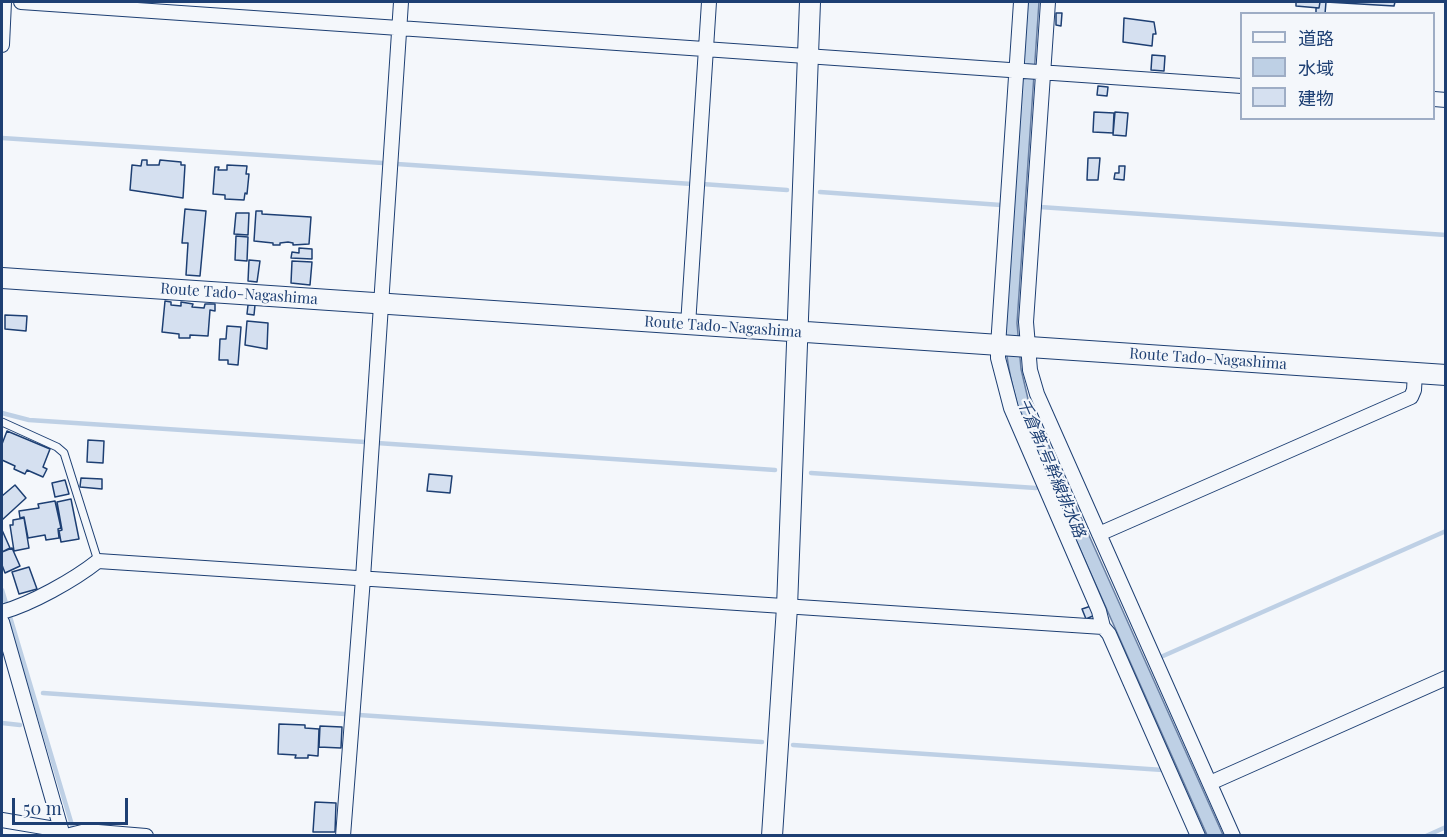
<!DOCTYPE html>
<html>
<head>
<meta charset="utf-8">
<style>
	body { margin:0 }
	#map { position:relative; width:1447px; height:837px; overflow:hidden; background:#f4f7fb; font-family:"Playfair Display","Noto Sans JP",serif }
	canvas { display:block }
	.frame { position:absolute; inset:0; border:3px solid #1d3f73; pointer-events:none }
	.legend { position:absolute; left:1240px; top:12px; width:195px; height:108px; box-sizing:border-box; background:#f4f7fb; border:2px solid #9eadc5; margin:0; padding:8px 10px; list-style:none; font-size:18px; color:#1d3f73 }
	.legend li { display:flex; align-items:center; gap:12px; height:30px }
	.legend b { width:30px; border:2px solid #9eadc5 }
	.scale { position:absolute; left:12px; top:798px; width:116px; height:27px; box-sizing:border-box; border:3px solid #1d3f73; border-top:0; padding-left:8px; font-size:18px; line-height:21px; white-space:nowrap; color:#1d3f73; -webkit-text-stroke:4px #f4f7fb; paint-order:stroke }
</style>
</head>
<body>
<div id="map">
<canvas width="1447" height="837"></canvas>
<div class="frame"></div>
<ul class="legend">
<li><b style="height:8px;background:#f4f7fb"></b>道路</li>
<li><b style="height:16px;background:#bed0e5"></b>水域</li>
<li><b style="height:16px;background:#d5e0f0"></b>建物</li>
</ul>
<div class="scale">50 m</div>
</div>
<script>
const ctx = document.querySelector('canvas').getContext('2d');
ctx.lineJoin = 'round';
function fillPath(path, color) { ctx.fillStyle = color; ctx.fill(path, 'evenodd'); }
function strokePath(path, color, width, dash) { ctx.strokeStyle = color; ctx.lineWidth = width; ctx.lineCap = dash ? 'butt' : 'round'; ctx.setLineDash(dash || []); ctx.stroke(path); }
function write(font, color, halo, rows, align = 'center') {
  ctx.font = font + ' "Playfair Display","Noto Sans JP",serif'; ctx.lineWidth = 4.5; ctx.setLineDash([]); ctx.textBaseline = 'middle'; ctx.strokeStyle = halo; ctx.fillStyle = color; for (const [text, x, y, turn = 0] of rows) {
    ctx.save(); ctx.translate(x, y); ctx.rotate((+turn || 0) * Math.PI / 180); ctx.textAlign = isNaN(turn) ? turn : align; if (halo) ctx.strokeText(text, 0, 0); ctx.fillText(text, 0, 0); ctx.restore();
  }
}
const water = new Path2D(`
	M1027,2H1039L1017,323L1021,369L1028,399L1223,835H1207L1020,414C1011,384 1005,355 1004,323Z`);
fillPath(water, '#bed0e5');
strokePath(water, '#687fa3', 1.5);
strokePath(new Path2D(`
	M2,138L383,163
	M397,164L692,184
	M702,184L787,190
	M820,192L1001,205
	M1040,207L1446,235
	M2,413L29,420L365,442
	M377,443L775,470
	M811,473L1036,488
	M2,590L74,832
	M1163,656L1446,531
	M43,693L345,714
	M359,715L762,742
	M2,723L20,725
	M793,745L1163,770
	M1426,836L1446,827`), '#bed0e5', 4.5);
const building = new Path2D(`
	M1296,2H1320L1319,8L1296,6Z
	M1320,2H1326L1325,14H1316V8H1319Z
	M1326,2H1395L1394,6Z
	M1056,13H1062L1061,26L1056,25Z
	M1124,18L1154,22L1156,34H1153L1152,46L1123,42Z
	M1152,55L1165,56L1164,71L1151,70Z
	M1098,86L1108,87L1107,96L1097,95Z
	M1094,112L1114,113L1113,133L1093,132Z
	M1115,112L1128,113L1126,136L1113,135Z
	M1088,158H1100L1098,180H1087Z
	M142,160H147V165H159L160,160L181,162V165H185L183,198L130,190L132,165L141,166Z
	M227,165L247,166L246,174H249L247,194L245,193L244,200L225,199V195L213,194L215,167H219L218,170H227Z
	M1119,166H1125L1124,180L1114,179L1115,173H1119Z
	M185,209L206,211L200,276L186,275L188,243H182Z
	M256,211H262V214L311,217L309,244L293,245V243L288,242L280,243V245H273V243L254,241Z
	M236,213H249L248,235L234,234Z
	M236,236L248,237L247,261L235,260Z
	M299,248L312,249V259L291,258L292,252L299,253Z
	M249,260L260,261L257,282L248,281Z
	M292,261L312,262L310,285L291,283Z
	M165,301L171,302V305L181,306V302L193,304L192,307L204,308L205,304H215V311L210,310L208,336L190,335V338H179V334L162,332Z
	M248,305H255L254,315L247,314Z
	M5,315L27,316L26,331L5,329Z
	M247,321L268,323L267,349L245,345Z
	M227,326L241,327L238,365L228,364V360H219L220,339H226Z
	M7,431L50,449L43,467L47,469L43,477L27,470L25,474L14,469L15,466L2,460V444Z
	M88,440L104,441L103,463L87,462Z
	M429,474L452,476L450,493L427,491Z
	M81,478L102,479V489L80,487Z
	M65,480L69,494L55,497L52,483Z
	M15,485L26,498L2,520V496Z
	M71,499L79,539L61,542L59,531L62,530L57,502Z
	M55,501L61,528L58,529L59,538L46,540L45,535L28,538L24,517L20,518L19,511L39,508L38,504Z
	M24,518L29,548L14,551L10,525H13V520Z
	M2,530L10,548L2,552Z
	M12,548L20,566L5,573L2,565V552Z
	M29,567L37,589L19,594L12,572Z
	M1091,606L1095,615L1086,619L1082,609Z
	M279,724L305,725V728L319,729L318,756L308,755V758H295L296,755L278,754Z
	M320,726L342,727L341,748L319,747Z
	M315,802L336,803L335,832H313Z`);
fillPath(building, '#d5e0f0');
strokePath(building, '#1d3f73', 1.5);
const lane = new Path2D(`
	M2,422L57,447L64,453L98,561`);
const street = new Path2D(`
	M21,2L1242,86
	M1021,2L998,346V358L1011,408L1099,611L1103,627L1109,634L1198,836
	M1048,2L1026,322L1030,370L1037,394L1233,836
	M2,45L4,2
	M1434,99L1446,100
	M688,325L709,2
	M1099,534L1411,397L1414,390L1415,373
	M2,612C31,604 74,580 98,561L1103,627
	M2,622L63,836
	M1210,783L1446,678
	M2,820L61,830
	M66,836L86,831L146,836
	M343,836L363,578L401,2`);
const secondary = new Path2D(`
	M2,278L1446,375
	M772,836L787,607L810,2`);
strokePath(lane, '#1d3f73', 9);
strokePath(street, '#1d3f73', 16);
strokePath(secondary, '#1d3f73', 22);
strokePath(lane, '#f4f7fb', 7);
strokePath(street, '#f4f7fb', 14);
strokePath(secondary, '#f4f7fb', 20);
write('15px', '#1d3f73', '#f4f7fb', [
	["Route Tado-Nagashima",239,294,4],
	["Route Tado-Nagashima",723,327,4],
	["Route Tado-Nagashima",1208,359,4]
]);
write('italic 16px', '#1d3f73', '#f4f7fb', [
	["千倉第1号幹線排水路",1051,468,67]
]);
</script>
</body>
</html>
